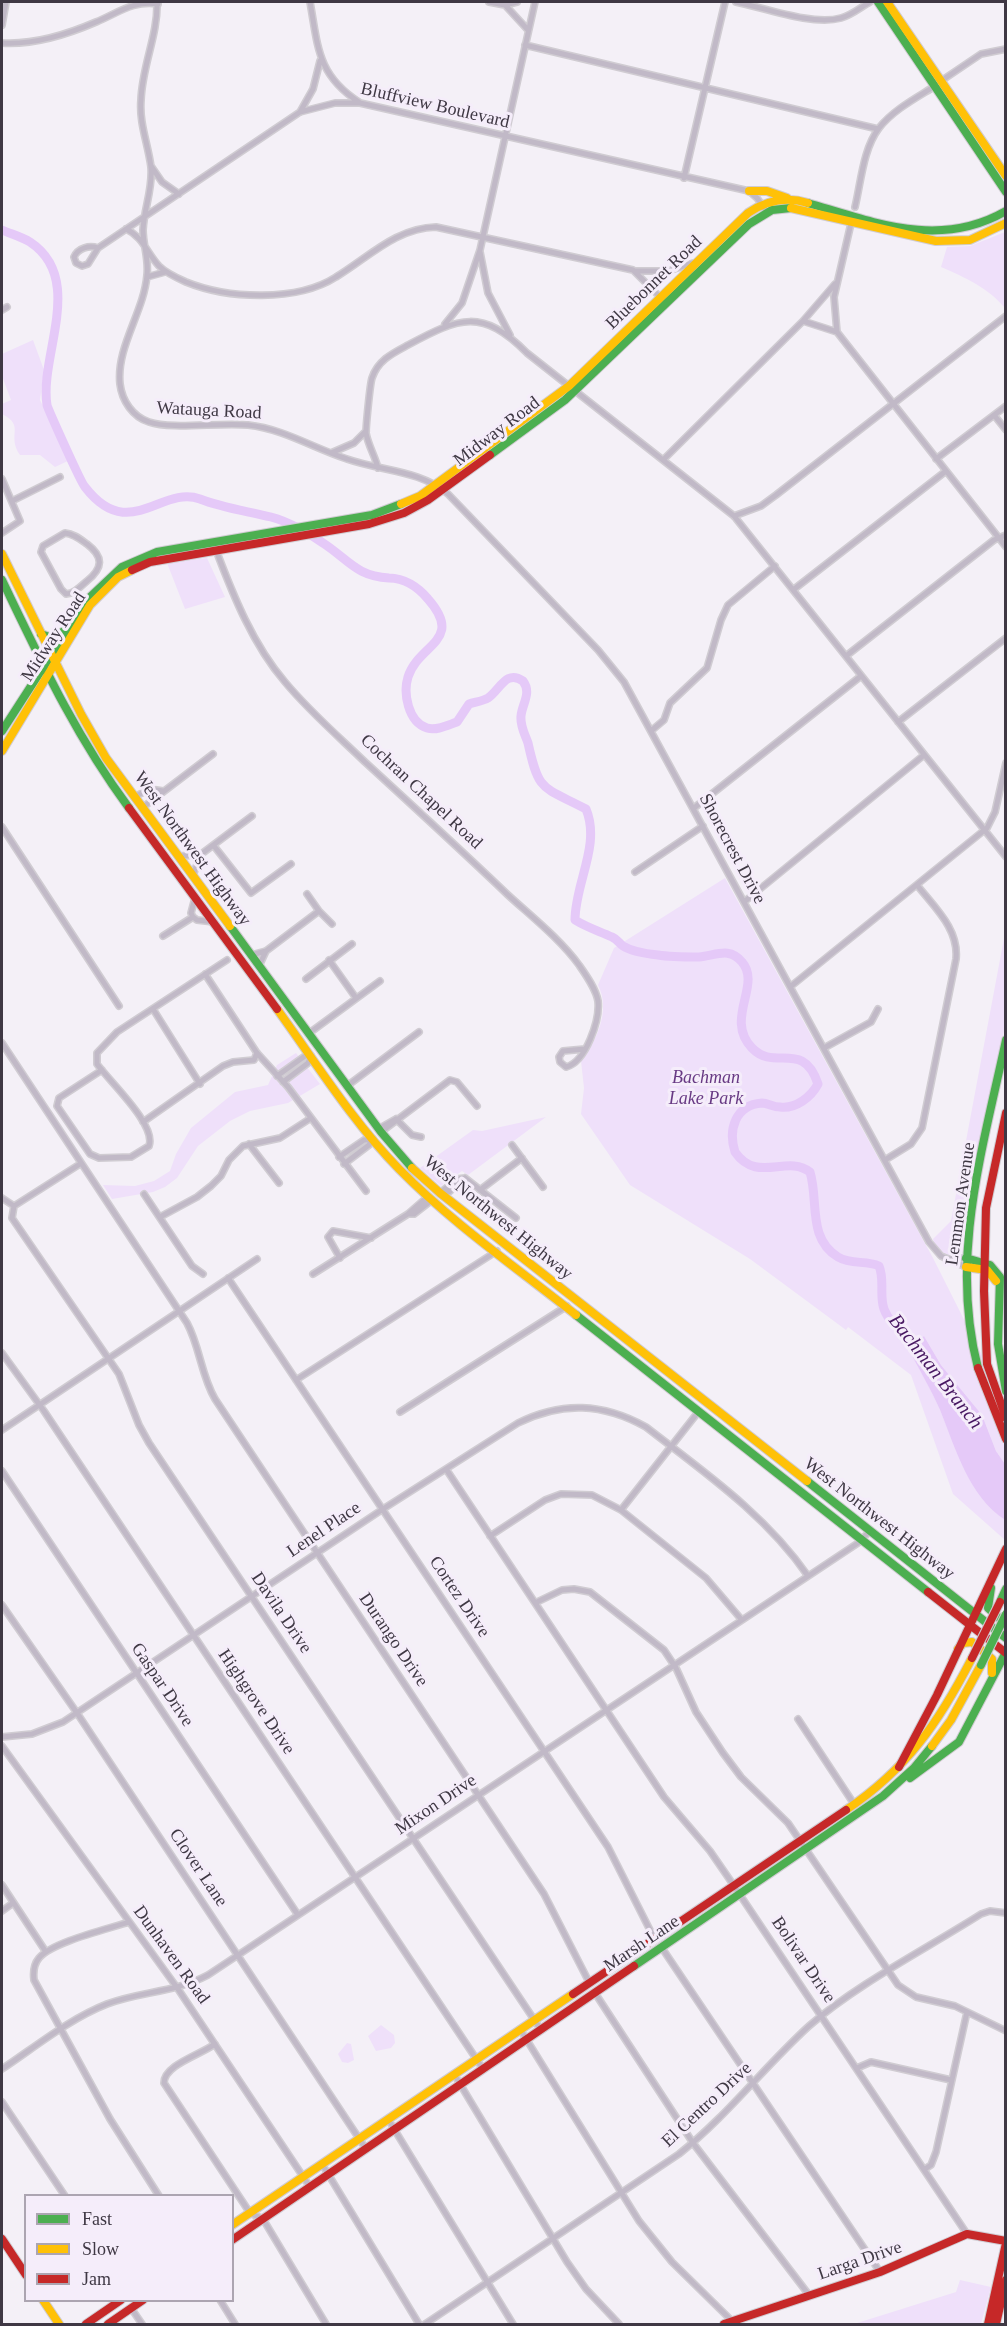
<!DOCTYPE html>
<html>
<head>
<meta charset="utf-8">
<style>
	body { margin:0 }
	#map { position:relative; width:1007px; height:2326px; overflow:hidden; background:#f4f0f7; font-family:Georgia,serif }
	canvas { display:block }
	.frame { position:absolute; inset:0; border:3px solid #3f3844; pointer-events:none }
	.legend { position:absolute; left:24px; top:2194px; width:210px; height:108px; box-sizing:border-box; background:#f5edfa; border:2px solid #aca5b1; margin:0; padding:8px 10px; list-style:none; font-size:18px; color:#3f3844 }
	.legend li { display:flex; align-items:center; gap:12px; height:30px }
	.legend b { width:30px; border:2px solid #aca5b1 }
</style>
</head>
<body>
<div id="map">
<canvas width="1007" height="2326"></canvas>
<div class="frame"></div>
<ul class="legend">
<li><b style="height:8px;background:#4caf50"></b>Fast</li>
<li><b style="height:8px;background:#ffc107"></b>Slow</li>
<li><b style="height:8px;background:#c62828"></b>Jam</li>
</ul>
</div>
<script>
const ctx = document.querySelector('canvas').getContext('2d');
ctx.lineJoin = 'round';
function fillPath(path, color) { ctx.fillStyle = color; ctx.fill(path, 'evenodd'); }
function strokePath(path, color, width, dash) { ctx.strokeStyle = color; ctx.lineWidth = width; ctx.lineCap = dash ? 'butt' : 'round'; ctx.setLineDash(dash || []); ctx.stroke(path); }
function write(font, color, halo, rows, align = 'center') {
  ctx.font = font + ' Georgia,serif'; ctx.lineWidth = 6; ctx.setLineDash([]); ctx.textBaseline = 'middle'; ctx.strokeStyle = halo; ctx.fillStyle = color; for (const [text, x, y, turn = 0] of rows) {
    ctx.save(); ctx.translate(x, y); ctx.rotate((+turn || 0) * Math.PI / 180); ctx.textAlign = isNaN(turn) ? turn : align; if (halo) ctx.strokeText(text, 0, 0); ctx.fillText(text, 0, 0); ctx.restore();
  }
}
fillPath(new Path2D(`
	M1005,232V308C987,287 966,278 941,267L947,247L970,246Z
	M33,340L44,370L40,400L70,460L55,467L40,455H20C6,435 26,426 2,414V404L11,400L2,376V354Z
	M207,558L225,597L185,609L167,563Z
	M725,878L933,1258L1005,1401V1464L996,1451L982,1415L941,1365L924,1336L908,1348C918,1368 931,1388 940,1410C952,1439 980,1502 1005,1520V1540L953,1494L911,1375L848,1327L846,1330L750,1259L630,1185L581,1114L584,1088L581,1061C597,1039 611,1011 598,985L614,948Z
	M1005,933V1026L962,1251L951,1258C942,1254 934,1249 933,1239L951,1221Z
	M296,1053L320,1084L288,1103L250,1111L230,1121L198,1146L177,1178L165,1187L153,1192L112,1199L103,1185L135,1186L154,1181L170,1171L176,1154L191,1128L235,1092L268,1085L277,1065Z
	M546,1117L468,1175L462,1171L441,1186L420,1168L473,1130L482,1131Z
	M381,2025L394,2035L395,2043L391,2048L376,2051L368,2036Z
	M347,2043L351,2044L354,2060L348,2063L342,2062L338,2054Z
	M960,2280L991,2287L981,2324H854L956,2292Z`), '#efe0fa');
fillPath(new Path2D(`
	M924,1336L941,1365L982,1415L996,1451L1005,1464V1520C968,1495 956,1449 940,1410C931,1389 918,1368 908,1348Z`), '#e5c9f8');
strokePath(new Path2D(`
	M2,230C11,234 22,237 30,242C86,279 39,356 47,405C48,409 81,483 85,487C129,544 161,485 200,499C223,508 247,511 271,517C287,521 309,533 323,543C349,560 356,576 389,578C404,578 418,587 428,599C465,641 418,644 408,677C403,693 408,722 427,728C437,731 448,725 457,722L469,704C475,702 483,701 488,698C500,690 506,669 523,681C532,693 522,704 521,716C520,727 525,734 528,743C539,793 542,786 586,809C601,845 575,883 575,920C588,928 599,931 612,937C617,939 619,943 623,946C631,951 648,954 658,955C670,957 687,957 699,957C715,956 729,946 742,962C762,985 724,1019 752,1048C775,1072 803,1039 818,1084C811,1097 796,1109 780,1107C773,1107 768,1103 762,1103C735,1105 728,1130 735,1152C757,1184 787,1154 810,1172C819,1201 807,1238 838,1257C851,1265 866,1260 879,1266C885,1280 879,1295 884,1309C891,1328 910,1335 921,1351`), '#e5c9f8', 9);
const street = new Path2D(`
	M157,2C158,35 142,66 141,100C139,123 148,144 151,167C153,189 144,208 143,230C143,245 149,259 147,275C144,312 116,347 120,384C122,401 133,417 149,422C172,430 220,422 248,425C284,429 313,448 347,459C381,471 420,470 448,494L598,650L624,682L929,1242L941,1256L966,1267
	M310,2C318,46 317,75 359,102
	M489,2L505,5L517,2
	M736,2C765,8 813,26 841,18C852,15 861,7 870,2
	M505,5L528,30
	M2,25L6,2
	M2,43C34,45 66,35 96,22C118,13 133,0 158,4
	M525,45L878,129
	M941,81L981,54L1006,49
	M300,112L313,89L320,61
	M151,166L162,182L179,194
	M684,178L725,2
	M855,207C861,182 863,149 879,128C893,110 916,98 935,86
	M852,219L834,297L837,332L1006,547
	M126,229C143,237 147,253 159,266C166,273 177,278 186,282C228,299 297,302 336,277C369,257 396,228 436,227L633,270L663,300
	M98,248C89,245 78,248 74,257L76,263L82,266L88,264L98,248L300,112L335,103H360L749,191L757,198L767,212
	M480,252L488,293L510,335
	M635,271H668L693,263
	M147,277L165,272
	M2,310L7,307
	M803,321L837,332
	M445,324L462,303L480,250L535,2
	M994,415L1006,430
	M331,453L354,443L366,431
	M936,459L1006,406
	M663,460L803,321L835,284
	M378,468C375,456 368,445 366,433C366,426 370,384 372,378C378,360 393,353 408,345C460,317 482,308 527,353L734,516L1006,857
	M2,479L20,521L2,533
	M12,501L60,477
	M734,516L761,506L776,495L1006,316
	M65,533C74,534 80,539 87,544C104,557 103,568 87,581C80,587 75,593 66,594L61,589L41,552L43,546Z
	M216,550C233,595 253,645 285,682C309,711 338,736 365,762C413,806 461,850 508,895C532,917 560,939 579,965C586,975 596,989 598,1001C600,1020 586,1062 566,1067L560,1062L559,1057L563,1051L585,1049
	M793,590L946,471
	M846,656L994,540L1006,535
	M898,722L1006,638
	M651,731L664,720L670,703L707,668L721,620L728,605L775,566
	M134,797L150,789L163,791
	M142,808L213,754
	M694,808L861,676
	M2,827L119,1006
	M214,846L251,893L291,864
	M178,856L200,855L252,816
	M635,872L703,826
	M193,876L200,855
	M307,894L319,911
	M744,902L924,755
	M193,917L197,920L214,922
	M193,917L191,913L195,898
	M163,936L193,917
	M251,955L266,951L319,911L332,924
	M329,960L356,998
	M259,966L266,951
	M205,974L257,1053L288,1087L366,1191
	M306,979L352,944
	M790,987L987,828L995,812L1006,763
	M153,1009L200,1084
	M308,1034L380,981
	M2,1043L187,1323C200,1347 201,1375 215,1399L544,1894L589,1982
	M824,1048L871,1022L878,1009
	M102,1070L59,1098L57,1106L90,1154L99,1158L131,1157L149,1146C157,1125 109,1081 97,1064V1053L117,1032L227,960
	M277,1076L305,1056H311
	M283,1082L308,1063L311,1056
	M347,1086L419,1032
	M396,1119L412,1135L421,1137
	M143,1122L223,1066L233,1062L254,1060L257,1053
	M381,1132L450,1080L457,1082L477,1106
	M381,1132L382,1127L396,1119
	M249,1144L279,1183
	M512,1145L543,1187
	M339,1157L364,1140L373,1139
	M885,1160L911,1144L922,1128L956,959C959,929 935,908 917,885
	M344,1164L369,1145L373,1139
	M465,1178L516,1218
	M480,1190L522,1158
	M441,1192L457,1179L465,1178
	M440,1193L449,1192L465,1178
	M144,1194L192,1266L203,1274
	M2,1198L14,1206
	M14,1206L12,1218L119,1374L139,1425L149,1443L541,2030
	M14,1206L80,1164
	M408,1214H414L432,1200
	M160,1217L197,1197L211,1186L221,1176L229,1160L243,1146L280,1138L311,1118
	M340,1258L328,1237L333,1231L371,1238
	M946,1259L966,1258
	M313,1274L408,1214L424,1200H432
	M228,1278L608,1847L654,1938
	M2,1353L44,1411L483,2069
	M296,1380L497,1251
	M400,1412L567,1306
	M2,1430L257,1259
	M446,1469L664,1797L710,1851L730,1880L967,2234
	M2,1471L298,1915
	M621,1510L699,1411
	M490,1536L545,1500L561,1494L592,1495L621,1510L706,1578L741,1619
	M535,1603L562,1590L574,1589L590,1592L664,1650L676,1668L696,1712L723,1753L741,1777L788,1823L898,1985L916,1997L955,2006L1006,2031
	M2,1605L77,1713L366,2149
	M798,1719L854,1804
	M2,1737L32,1734L63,1722L383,1509L518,1423C562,1401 603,1403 646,1427C704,1472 766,1515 808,1576
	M2,1746L178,1989L310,2187
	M2,1885L46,1952
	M2,1911L13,1903
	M129,1922C108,1929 52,1942 39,1958C34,1964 33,1972 34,1980L110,2119L159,2196
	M662,1948L880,2272
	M595,1993L693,2143L809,2295
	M520,2029L639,2221L672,2262L731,2320
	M215,2044C200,2055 164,2065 164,2083L250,2213L263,2219L326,2324
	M857,2068L871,2062L951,2080
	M2,2069C35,2047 69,2019 107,2004C142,1991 174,1993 208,1975L858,1543L870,1531
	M454,2074L567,2262L586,2289L619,2324
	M2,2102L65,2196
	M388,2119L513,2324
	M322,2164L419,2324
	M925,2169L931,2165L936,2152L967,2012
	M220,2300L235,2324
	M131,2308L142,2324
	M425,2324L679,2154C727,2116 764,2067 809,2026C857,1984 926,1949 981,1914L990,1911L1006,1913`);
const fast = new Path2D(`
	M878,2L1006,192
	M808,203C876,223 940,249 1006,211
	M490,455L565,400L749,224L772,210L791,208
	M2,580C41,661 75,735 129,808
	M41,634L52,638L64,631
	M2,731L86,601L122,567L157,552L372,515L401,504
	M230,926L381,1132L412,1168
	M966,1258L990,1265L1000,1277L998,1344L1006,1391
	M576,1315L928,1592
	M978,1368C949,1257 983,1148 1006,1040
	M807,1481L1006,1638
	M991,1588L988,1608L1006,1624
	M1000,1602L1006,1589
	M910,1778L959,1742L1006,1652
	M634,1966L883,1796L914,1768L932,1746`);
const slow = new Path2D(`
	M887,2L1006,176
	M749,191H767L787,198
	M791,208L936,241L970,240L1006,223
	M401,504L420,496L569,386L748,213C767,200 786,196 808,203
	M2,554L81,714L106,758L230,926
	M2,751L90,605L118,577L132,570
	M277,1009C316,1063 353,1122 399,1169C452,1223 517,1268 576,1315
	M412,1168L440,1193L807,1481
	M966,1267L987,1270L996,1281
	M958,1649L963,1643L972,1642L992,1659V1673
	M932,1746L951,1720L981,1665
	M846,1810C907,1769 939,1722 972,1658
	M232,2225L573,1994
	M43,2300L59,2324`);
const jam = new Path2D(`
	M132,570L150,562L369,524L404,513L428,500L490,455
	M129,808L277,1009
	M1006,1113L986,1208L984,1291L987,1364L1006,1418
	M978,1368L1006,1439
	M928,1592L1006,1653
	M899,1767L937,1695L1006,1549
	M573,1994L846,1810
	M2,2239L26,2275
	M232,2240L634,1966
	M86,2324L121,2300
	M108,2324L143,2300
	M724,2324L880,2272L967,2234L1006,2241
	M988,2324L1006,2243
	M996,2324L1006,2280`);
strokePath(street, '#d0ccd2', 8);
strokePath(fast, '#d0ccd2', 10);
strokePath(slow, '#d0ccd2', 10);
strokePath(jam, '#d0ccd2', 10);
strokePath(street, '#c1b9c7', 5);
strokePath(fast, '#4caf50', 8);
strokePath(slow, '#ffc107', 8);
strokePath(jam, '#c62828', 8);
const fastBridge = new Path2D(`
	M981,1665L1006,1614`);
const jamBridge = new Path2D(`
	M972,1658L1000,1602`);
strokePath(fastBridge, '#d0ccd2', 10, []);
strokePath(jamBridge, '#d0ccd2', 10, []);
strokePath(fastBridge, '#4caf50', 8);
strokePath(jamBridge, '#c62828', 8);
write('18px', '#3f3844', '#f5edfa', [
	["Bluffview Boulevard",435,106,13],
	["Bluebonnet Road",654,283,-44],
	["Watauga Road",209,411,3],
	["Midway Road",497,432,-37],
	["Midway Road",54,637,-57],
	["Cochran Chapel Road",421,792,43],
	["West Northwest Highway",192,849,54],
	["Shorecrest Drive",732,849,62],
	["Lemmon Avenue",961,1204,-82],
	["West Northwest Highway",498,1218,39],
	["West Northwest Highway",879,1519,38],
	["Lenel Place",324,1530,-34],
	["Cortez Drive",459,1597,56],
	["Davila Drive",281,1613,56],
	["Durango Drive",393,1640,56],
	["Gaspar Drive",162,1685,56],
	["Highgrove Drive",256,1702,56],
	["Mixon Drive",436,1805,-34],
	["Clover Lane",198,1868,56],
	["Marsh Lane",642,1944,-34],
	["Dunhaven Road",171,1955,54],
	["Bolivar Drive",803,1960,56],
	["El Centro Drive",707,2105,-43],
	["Larga Drive",860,2261,-19]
]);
write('italic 18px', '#683a84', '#f5edfa', [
	["Bachman",706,1078],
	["Lake Park",706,1099]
]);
write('italic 20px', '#471761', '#f5edfa', [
	["Bachman Branch",935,1372,52]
]);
</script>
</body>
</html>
